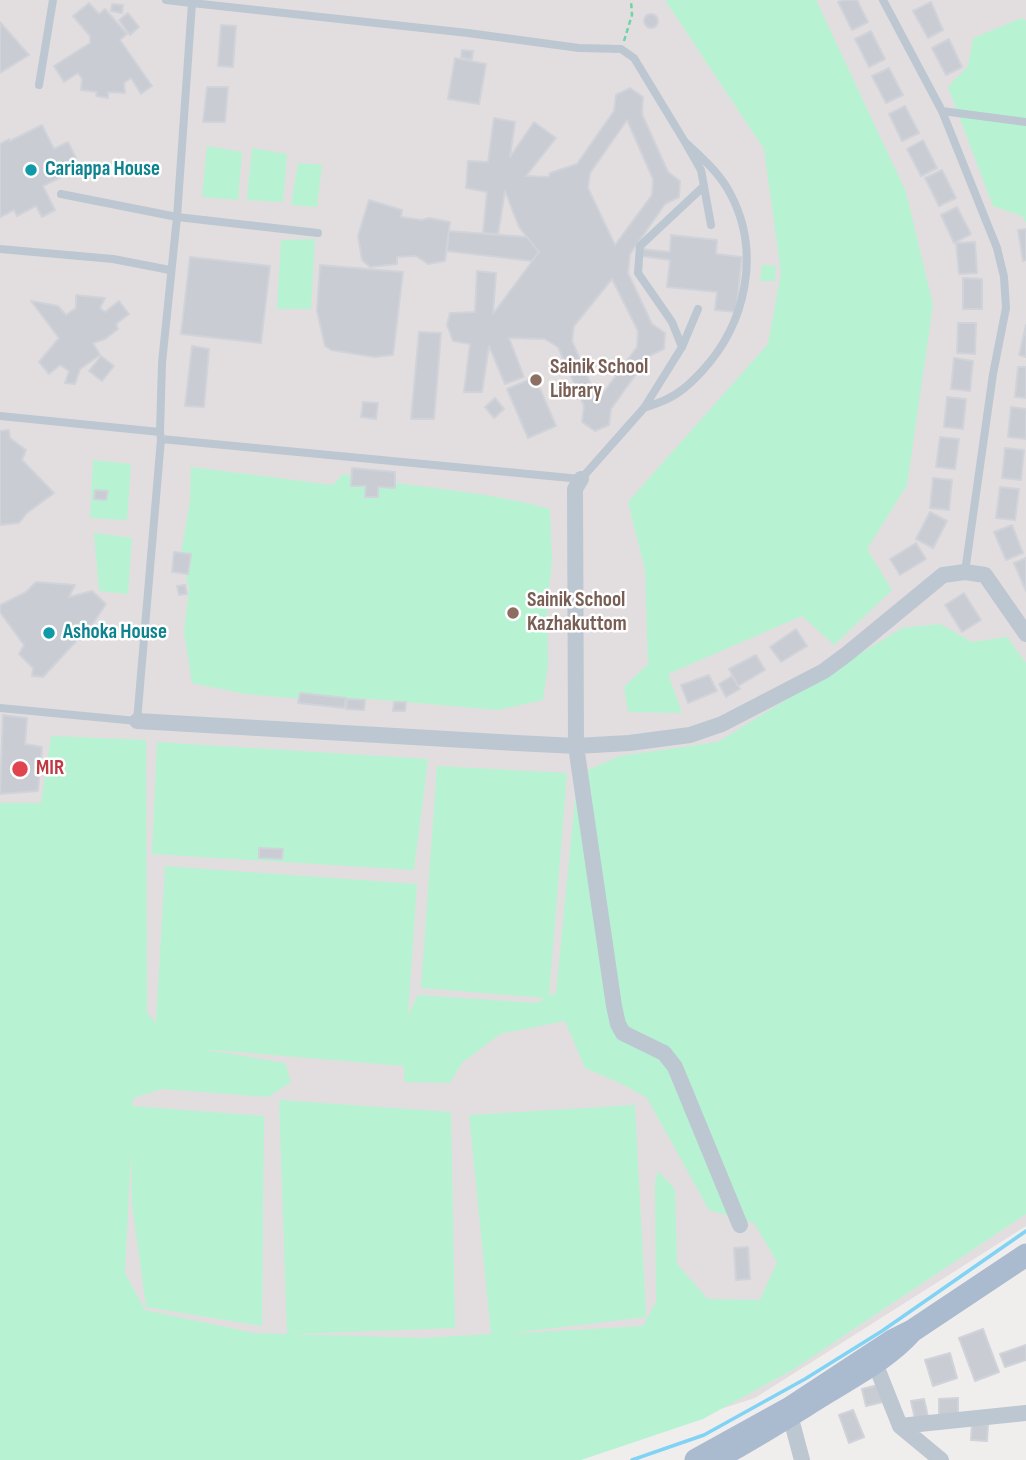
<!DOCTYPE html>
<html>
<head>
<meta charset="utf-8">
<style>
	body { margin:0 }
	canvas { display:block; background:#f0eded }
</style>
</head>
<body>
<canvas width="1026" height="1460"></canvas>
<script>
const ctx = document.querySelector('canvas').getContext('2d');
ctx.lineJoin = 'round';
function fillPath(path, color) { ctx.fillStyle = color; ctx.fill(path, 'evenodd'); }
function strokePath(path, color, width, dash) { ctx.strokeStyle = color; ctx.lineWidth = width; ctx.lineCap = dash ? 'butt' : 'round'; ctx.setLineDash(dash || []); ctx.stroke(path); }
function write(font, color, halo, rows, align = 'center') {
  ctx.font = font + ' "Sofia Sans Condensed",sans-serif'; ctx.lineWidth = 5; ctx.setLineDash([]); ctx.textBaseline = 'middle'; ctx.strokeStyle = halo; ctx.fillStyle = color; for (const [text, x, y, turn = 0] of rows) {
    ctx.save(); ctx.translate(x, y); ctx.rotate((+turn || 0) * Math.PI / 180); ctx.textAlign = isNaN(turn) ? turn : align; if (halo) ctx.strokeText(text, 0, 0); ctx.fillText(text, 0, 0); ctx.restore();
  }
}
fillPath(new Path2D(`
	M0,0H1026V1226L755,1398L560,1460H0Z`), '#e2dedf');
fillPath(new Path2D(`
	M665,0H816L906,192L933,305L907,485L867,549L892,590L834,645L802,616L668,674L682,713L628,712L624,687L648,664L645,570L628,502L768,344L781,273L764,149Z
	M1022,18L1026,21V223L1022,216L993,206L948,87L968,66L973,38Z
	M207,146L242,152L238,200L202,197Z
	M252,148L287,154L283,202L247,200Z
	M298,163L322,165L317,207L291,205Z
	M315,239L311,309H277L281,240Z
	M762,265L776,266L775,281H760Z
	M93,460L131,464L127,520L90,518Z
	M191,467L333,485L343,474C412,488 483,490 550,509L552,560L547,607L548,664L543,700L498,710L371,699H304L245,694L192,683L184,632L189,589L181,553L190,501Z
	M94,533L132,538L128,594L99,591Z
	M940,624L972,642L1007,637L1026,663V1214L794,1369L703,1419L581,1460H0V803H41L51,736L146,740L147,1013L156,1023L165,866L417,884L408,1015L418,995L536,1003L546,998L421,988L437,766L567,773L549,996L556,993L575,799L588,770L620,756L718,742L902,628ZM565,1021L585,1068L624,1085L647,1098L709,1210L754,1223L777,1262L760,1300L708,1299L677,1264L675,1189L658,1171L655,1182L656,1302L643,1326L504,1334L646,1317L635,1105L469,1115L491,1334L425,1338L290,1334L455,1328L451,1112L279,1100L287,1334L254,1333L145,1310L125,1273L131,1151L132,1204L146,1307L262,1326L264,1116L132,1106L133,1098L162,1089L268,1097L291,1082L285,1063L202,1049L404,1066V1082L450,1083L462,1063L500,1034Z
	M157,742L428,759L414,870L152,854Z`), '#b7f3d2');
strokePath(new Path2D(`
	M632,1460L704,1435L805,1379L882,1331L1026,1231`), '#80d3f4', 3.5);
const building = new Path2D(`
	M843,0H857L868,22L852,30L838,2Z
	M931,2L943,30L928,38L913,11Z
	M89,3L99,14L105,9L127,34L120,40L152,86L141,94L131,78L124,83L125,93L108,92V98L96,96L97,92L81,90L82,79L78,73L64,82L54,66L90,43V36L73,16Z
	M112,4L123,5L122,13L111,11Z
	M128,13L139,27L130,35L119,20Z
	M644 21a7 7 0 1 1 14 0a7 7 0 1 1-14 0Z
	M0,22L29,55L0,73Z
	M221,25L236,26L233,67L218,66Z
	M871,31L885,59L869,67L855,39Z
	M949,39L962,67L946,75L932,48Z
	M462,50L473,51L472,59L461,58Z
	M455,58L486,64L479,104L448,99Z
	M889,68L903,95L886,103L872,76Z
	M207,87H228L225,122H203Z
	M630,88L643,97L642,114L668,172L680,181L679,197L665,204L630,254L628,273L652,324L665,333L664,349L649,356L611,409L609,425L595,431L582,422L584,406L558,347L545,339L509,338L524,377L505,384L489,346L482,392H464L470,344L453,341L447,325L450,313L475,312L477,271L496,273L493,314L539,252L519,227L505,191L498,234L483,233L487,192L466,188L468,161L488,162L494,118L515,122L510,157L534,122L556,138L526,176L549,177L550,173L577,164L614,111L616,95ZM627,120L653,179L652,195L615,245L588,188L590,173ZM612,279L638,331L637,347L598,400L572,341L574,326Z
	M905,106L919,133L902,141L889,114Z
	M42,125L54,149L68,142L76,158L60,165L65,175L43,186L55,210L42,217L36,206L17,216L14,210L0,217V144L9,139L10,141Z
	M923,140L937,168L921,176L907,149Z
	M942,170L956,198L939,206L925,178Z
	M369,200L402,210L401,217L422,220L429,218L450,222L445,261L428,264L416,256L397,257V264L370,267L362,260L358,236Z
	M957,207L971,234L954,243L941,215Z
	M1026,229V260L1023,261L1018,230Z
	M449,231L527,237L539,252L532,261L447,251Z
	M671,235L717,240L716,254L742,257L736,312L715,310L717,292L667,287L670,260L641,256L642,249L670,252Z
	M975,242L977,273L959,274L956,243Z
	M190,257L270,266L261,343L181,334Z
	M320,265L403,272L393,355L374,357L331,350L325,346L317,311Z
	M963,278L982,279V309H963Z
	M76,295L105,298L100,308L105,312L119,301L129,314L116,324L118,329L105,339L93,343L100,355L80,369L75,384L65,383L69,371L60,365L49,374L39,362L59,338L31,301L58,306L66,315L76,308Z
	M958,323H976L975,354L957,353Z
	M1026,325V357L1019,355Z
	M419,332L441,333L434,419H411Z
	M192,346L209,349L204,407L185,406Z
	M101,356L114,366L102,381L89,371Z
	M954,358L973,361L970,391L951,389Z
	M1018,367H1026V398L1015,397Z
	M535,377L556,426L528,438L507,389Z
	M947,397L966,399L963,429L944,427Z
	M495,398L504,409L494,418L485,407Z
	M363,402L378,403L376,419L361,417Z
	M1011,407L1026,409V439L1008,437Z
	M9,430L10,438L26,450L22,460L54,493L27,513L19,523L0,525V431Z
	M940,437L959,439L955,469L936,467Z
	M1005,448L1024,450L1021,480L1002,478Z
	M352,468L395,472V488L378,487V497H365L366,486H351Z
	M933,478L952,480L949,510L930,508Z
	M1000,487L1019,489L1015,520L996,518Z
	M95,490L108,491L106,500L94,499Z
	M930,512L947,521L933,548L916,539Z
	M1012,525L1023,553L1006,560L994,532Z
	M916,543L926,559L900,575L890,559Z
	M174,552L191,554L188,574L172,572Z
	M1026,558V591L1014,563Z
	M36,582L75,585L69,597L92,591L106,604L94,622L43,677L32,676L33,668L19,654L24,645L0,612V605L26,592Z
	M185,585L187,594L179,595L177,586Z
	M964,593L981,620L962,632L945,605Z
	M796,629L807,646L781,662L770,647Z
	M756,655L765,670L738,686L729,669Z
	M709,675L717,691L688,703L681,685Z
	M732,676L740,689L726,697L719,684Z
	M300,693L346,698L344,708L298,703Z
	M347,699L365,700L364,710L346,709Z
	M394,702H406L405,711H393Z
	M3,715L27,718L25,744L42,747L38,791L0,794Z
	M259,848L283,849L282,859L259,858Z
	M748,1247L750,1279L736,1280L734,1248Z
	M983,1329L999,1372L975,1381L959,1338Z
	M1026,1345V1360L1005,1367L1000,1354Z
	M950,1353L957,1378L933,1386L925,1360Z
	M878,1385L883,1402L866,1406L862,1389Z
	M958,1398V1418H939V1399Z
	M924,1399L929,1421L916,1423L911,1401Z
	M853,1410L864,1437L849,1443L839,1415Z
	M972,1424L988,1425L987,1441L971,1440Z`);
fillPath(building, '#c9ccd3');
strokePath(building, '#d1d3da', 2);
strokePath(new Path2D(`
	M624,41L632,15L631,0`), '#6cd4a8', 2.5, [5, 3.5]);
strokePath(new Path2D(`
	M166,0L192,3L195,0
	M883,0L942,111L997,248L1004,277L1006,308L993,374L965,572
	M39,85L53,0
	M942,111L1026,122
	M61,194L177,217L162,363L160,432
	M318,233L177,217L192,3L468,33L579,48L621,49L634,58L685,142
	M0,249L113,259L170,270
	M682,347L672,322L638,273L640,246L704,186
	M644,408C652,405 662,402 669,398C682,392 693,381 703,370C746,323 761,253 731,195C720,173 702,158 685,142L701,170L711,225
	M0,416L160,432L161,439L137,721L0,708
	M161,439L581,479L644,408L682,347L698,309`), '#bcc7d1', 8);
strokePath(new Path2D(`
	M581,479L575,489L576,746L614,1006L618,1024L623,1033L664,1053L675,1067L740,1225
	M137,721L516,743L576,746L629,743L690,735L722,724L824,671L847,654L943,575L965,572L985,575L1026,634
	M875,1363L900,1426L941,1460
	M790,1415L802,1460
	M900,1426L1026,1413`), '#bcc7d1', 16);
strokePath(new Path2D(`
	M912,1331L1026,1255
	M696,1460L790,1408L892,1341L912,1331C889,1357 858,1373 829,1391C790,1415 753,1439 713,1460`), '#aabacf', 23);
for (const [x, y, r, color] of [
	[31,170,7,"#0f9aa8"],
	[536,380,7,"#8d6e63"],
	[513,613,7,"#8d6e63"],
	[49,633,7,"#0f9aa8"],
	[20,769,9,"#e0444e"]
]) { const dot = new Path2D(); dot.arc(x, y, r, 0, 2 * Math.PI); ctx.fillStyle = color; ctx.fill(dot); strokePath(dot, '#fff', 2.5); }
write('bold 21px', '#0d838f', '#fff', [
	["Cariappa House",45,170],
	["Ashoka House",63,633]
], 'left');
write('bold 21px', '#785e54', '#fff', [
	["Sainik School",550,368],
	["Library",550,392],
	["Sainik School",527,601],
	["Kazhakuttom",527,625]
], 'left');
write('bold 21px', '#be3a42', '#fff', [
	["MIR",36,769]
], 'left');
</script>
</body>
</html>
